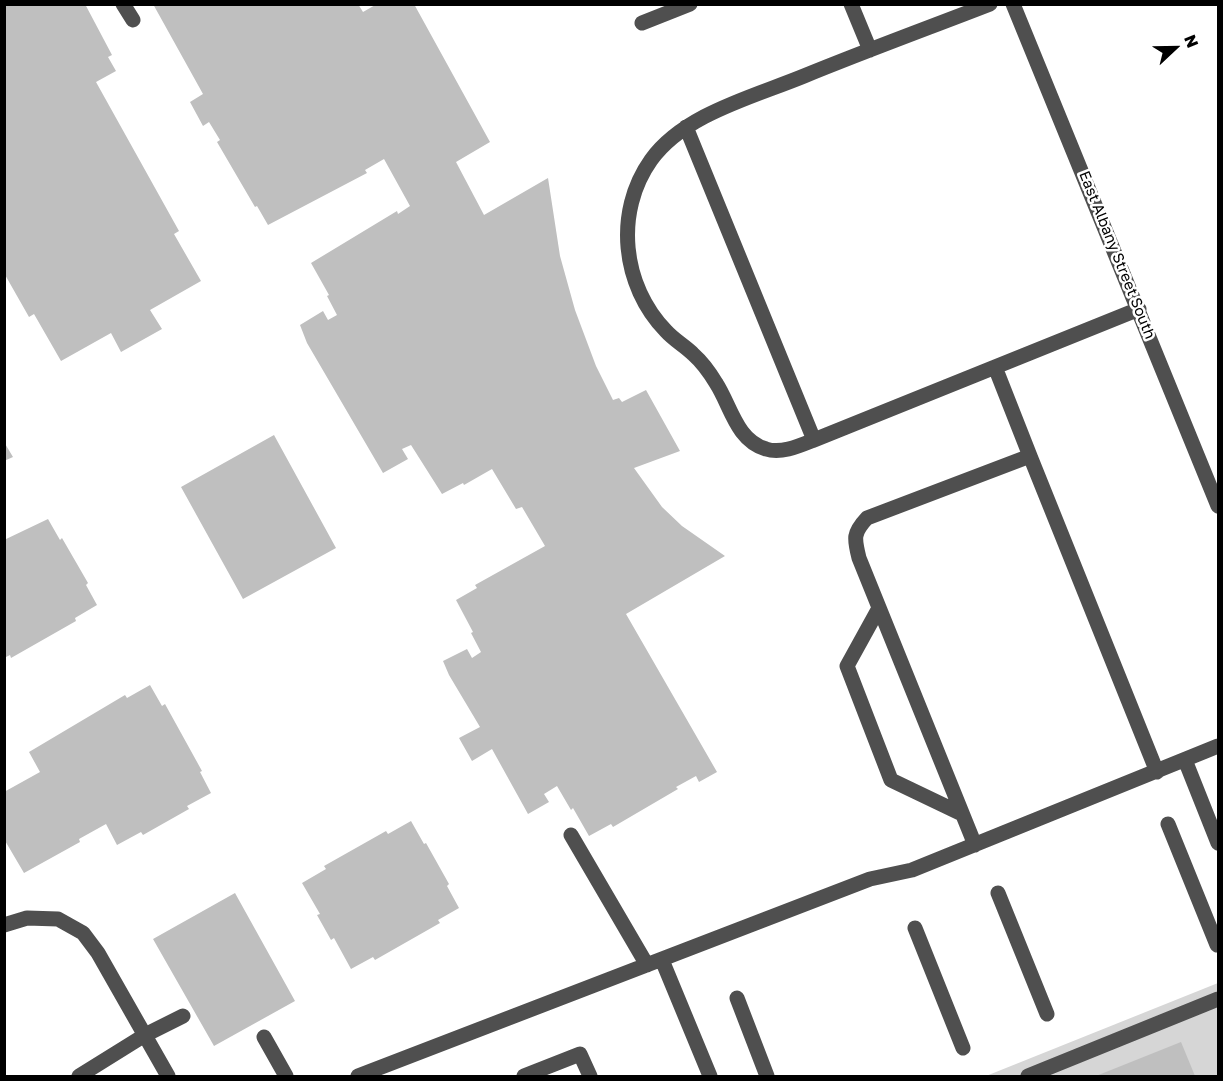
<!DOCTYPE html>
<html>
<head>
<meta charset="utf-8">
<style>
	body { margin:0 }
	#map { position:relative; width:1223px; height:1081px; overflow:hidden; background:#fff; font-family:"Golos Text",sans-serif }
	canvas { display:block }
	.frame { position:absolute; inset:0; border:6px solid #000; pointer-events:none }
	.north { position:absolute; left:1145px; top:18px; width:60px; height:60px; -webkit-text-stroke:4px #fff; paint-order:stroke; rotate:68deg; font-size:16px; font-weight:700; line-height:24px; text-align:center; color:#000 }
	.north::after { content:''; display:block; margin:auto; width:21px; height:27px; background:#000; clip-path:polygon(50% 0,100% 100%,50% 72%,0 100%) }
</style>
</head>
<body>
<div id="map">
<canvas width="1223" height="1081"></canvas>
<div class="frame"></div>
<div class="north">N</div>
</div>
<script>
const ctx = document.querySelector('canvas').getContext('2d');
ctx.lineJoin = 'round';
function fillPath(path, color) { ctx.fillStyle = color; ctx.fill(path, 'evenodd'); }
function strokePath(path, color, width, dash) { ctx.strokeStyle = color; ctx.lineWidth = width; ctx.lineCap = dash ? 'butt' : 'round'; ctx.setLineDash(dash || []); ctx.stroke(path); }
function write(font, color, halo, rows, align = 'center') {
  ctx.font = font + ' "Golos Text",sans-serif'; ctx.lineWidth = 5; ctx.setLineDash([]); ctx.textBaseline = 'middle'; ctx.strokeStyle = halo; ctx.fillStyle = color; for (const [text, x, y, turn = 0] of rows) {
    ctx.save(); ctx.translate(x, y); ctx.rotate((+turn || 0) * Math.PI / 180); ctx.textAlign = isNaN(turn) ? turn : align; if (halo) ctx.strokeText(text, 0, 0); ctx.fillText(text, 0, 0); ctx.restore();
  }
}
fillPath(new Path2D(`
	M1218,983V1076H986Z`), '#d6d6d6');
fillPath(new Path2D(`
	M4,4H85L112,55L108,57L116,71L96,82L179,231L174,234L201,281L150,310L162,329L121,352L111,333L61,361L34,314L29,317L4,273Z
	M153,4H358L363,12L377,4H414L490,142L456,162L484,215L548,178L560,256L575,310L596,366L613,400L619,398L622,402L646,390L680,451L634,468L662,507L682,526L725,556L626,614L717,772L699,782L696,776L676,787L678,789L613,827L611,824L589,836L573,808L571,810L557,786L544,794L549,802L528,814L492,749L472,761L459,738L480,727L449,675L443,661L467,649L472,658L481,652L471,633L473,632L456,600L477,588L475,585L545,546L522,507L516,509L492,469L464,485L463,483L442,494L411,445L402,449L408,459L383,473L307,343L300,325L323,311L328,320L337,315L327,296L329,295L311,263L397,211L398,214L410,206L384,159L365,170L367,173L268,225L257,206L255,207L217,142L220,140L209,122L203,126L190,102L203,94Z
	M274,435L336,548L243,599L181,487Z
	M4,442L13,457L4,461Z
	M48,519L60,540L62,538L88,583L86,585L97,605L75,618L76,621L11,658L10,655L4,658V540Z
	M150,685L162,706L165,704L202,771L200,772L211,793L187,806L189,809L143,835L141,832L117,845L106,824L79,839L80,842L24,873L4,839V792L40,772L29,752L125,695L127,698Z
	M411,821L424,844L426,843L449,884L447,886L459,908L438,920L440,923L375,960L373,957L351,969L334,938L331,940L317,915L320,914L302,883L326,869L324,866L386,831L388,834Z
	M235,893L295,1001L214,1046L153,939Z
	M1181,1042L1195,1076H1096Z`), '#bfbfbf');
strokePath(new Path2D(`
	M123,4L133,20
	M851,4L870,50
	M1013,4L1218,506
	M642,23L690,4
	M686,127L814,440L1139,309
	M814,440C799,446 781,454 766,449C736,440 731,406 716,383C710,373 702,362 693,354C685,346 674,340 666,331C622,286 614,212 651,160C684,114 753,97 804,76C865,51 928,28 990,4
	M1030,456L1157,772
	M879,608L847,666L891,780L962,814
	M1185,760L1218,843
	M1168,824L1217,945
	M571,835L647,965
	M975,845L859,558C854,538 853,533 867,518L1030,456L995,367
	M998,893L1047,1014
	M4,925L27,918L58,919L83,933L98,953L168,1076
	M915,928L963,1048
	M662,960L710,1076
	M737,998L767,1076
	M264,1037L286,1076
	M79,1076L145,1035L183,1016
	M358,1076L870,879L912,870L1218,746
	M524,1076L580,1054L590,1076
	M1028,1076L1218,999`), '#4f4f4f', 15);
write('15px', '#000', '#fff', [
	["East Albany Street South",1117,255,68]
]);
</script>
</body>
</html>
